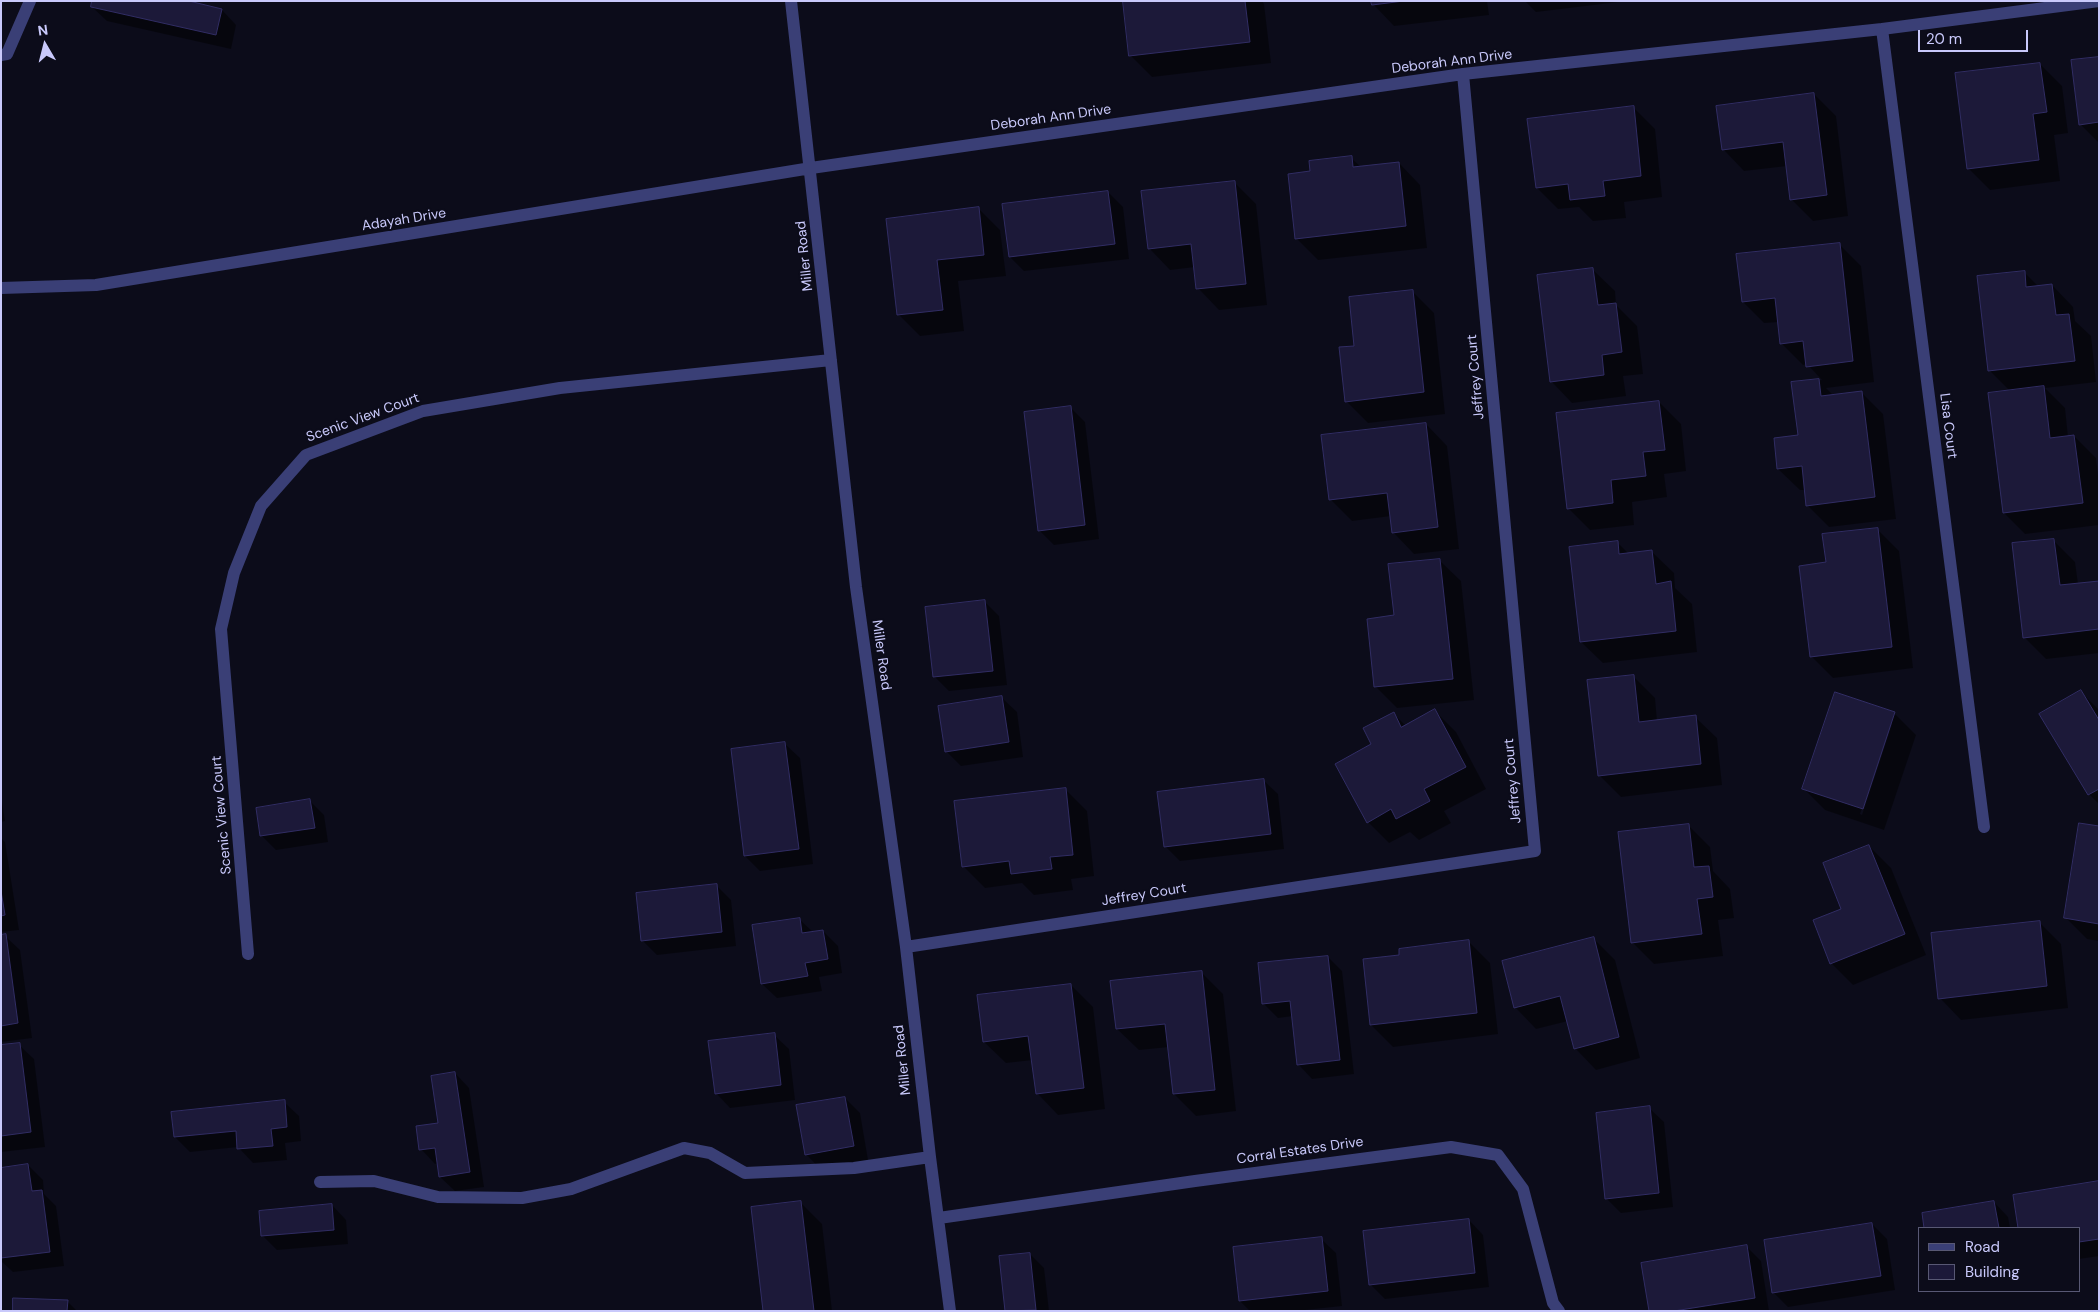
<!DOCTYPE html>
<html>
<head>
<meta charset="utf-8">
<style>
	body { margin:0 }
	#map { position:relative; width:2100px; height:1312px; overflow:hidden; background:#0c0c1a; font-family:"DM Sans",sans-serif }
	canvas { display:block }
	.frame { position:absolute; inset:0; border:2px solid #c9c9fb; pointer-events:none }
	.legend { position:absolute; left:1918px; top:1227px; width:162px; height:65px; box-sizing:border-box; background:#0c0c1a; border:1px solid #585874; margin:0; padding:6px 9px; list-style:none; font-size:15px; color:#c9c9fb }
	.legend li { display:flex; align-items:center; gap:10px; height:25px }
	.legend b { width:25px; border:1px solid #585874 }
	.north { position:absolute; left:20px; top:20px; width:50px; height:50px; -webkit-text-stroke:4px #0c0c1a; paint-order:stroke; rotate:352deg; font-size:14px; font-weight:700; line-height:20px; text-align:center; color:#c9c9fb }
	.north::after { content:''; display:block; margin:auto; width:18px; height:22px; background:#c9c9fb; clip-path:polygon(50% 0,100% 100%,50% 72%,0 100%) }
	.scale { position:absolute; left:1918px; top:30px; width:110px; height:22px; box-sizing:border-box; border:2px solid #c9c9fb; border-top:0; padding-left:6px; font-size:15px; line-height:18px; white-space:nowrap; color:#c9c9fb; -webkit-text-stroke:4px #0c0c1a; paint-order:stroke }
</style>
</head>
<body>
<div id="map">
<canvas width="2100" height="1312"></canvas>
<div class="frame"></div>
<ul class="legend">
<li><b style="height:6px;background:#3a3f76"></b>Road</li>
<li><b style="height:14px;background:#1c1939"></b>Building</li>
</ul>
<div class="north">N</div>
<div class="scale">20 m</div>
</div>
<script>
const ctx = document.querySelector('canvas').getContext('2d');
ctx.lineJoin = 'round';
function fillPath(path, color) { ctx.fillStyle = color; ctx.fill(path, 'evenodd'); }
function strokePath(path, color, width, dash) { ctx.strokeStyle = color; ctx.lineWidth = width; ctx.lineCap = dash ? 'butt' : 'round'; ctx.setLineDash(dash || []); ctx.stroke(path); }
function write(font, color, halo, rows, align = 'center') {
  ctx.font = font + ' "DM Sans",sans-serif'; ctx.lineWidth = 4; ctx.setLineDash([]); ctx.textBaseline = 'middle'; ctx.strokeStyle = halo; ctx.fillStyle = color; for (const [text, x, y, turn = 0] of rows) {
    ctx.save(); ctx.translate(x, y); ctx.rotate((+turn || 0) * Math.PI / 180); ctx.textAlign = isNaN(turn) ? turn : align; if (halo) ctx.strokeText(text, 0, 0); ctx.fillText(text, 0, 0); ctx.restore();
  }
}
fillPath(new Path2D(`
	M1124,1H1262L1264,4L1271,63L1152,77L1130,55Z
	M1372,1H1487L1489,15L1394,26L1373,4Z
	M1525,1H1627L1536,12Z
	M92,7L222,10L236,25L231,49L107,21Z
	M2099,58V143L2080,124Z
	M2040,64L2062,86L2068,133L2054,135L2060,181L1990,190L1968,168Z
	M1814,94L1836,116L1848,216L1813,221L1791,199L1787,166L1744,171L1723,149Z
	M1633,107L1655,129L1662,197L1624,202L1626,218L1593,221L1579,207L1558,209L1537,188Z
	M1351,158L1361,167L1399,163L1420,185L1427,248L1318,260L1296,238L1312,172Z
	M1234,182L1256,204L1267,305L1219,310L1198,288L1195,267L1170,270L1149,248Z
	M1108,192L1123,207L1129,259L1024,271L1010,257Z
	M979,209L1000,230L1006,276L958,281L964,331L920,336L898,314L887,220Z
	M1839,244L1861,266L1874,382L1826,388L1834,396L1862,393L1883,414L1896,519L1829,527L1807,505L1805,490H1800L1778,469L1799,436L1793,383L1822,380L1807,364L1803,365L1781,343L1779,322L1764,323L1743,302Z
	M1593,270L1615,291L1616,305L1637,326L1643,374L1623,376L1626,396L1572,403L1551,381Z
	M2024,272L2039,287L2052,285L2073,307L2075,321L2091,336L2096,382L2045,388L2065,408L2068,437L2074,436L2096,458L2099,483V525L2025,534L2004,513L2010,391L1990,371Z
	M1412,291L1434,313L1445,414L1368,423L1346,401L1355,347Z
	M1659,402L1681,424L1686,471L1664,474L1667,497L1632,502L1634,525L1590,530L1568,508Z
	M1071,408L1085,422L1099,539L1054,545L1039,530Z
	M1426,424L1447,446L1459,549L1414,554L1393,532L1391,516L1352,521L1330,499Z
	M1877,529L1899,551L1913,668L1833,678L1812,657L1828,563Z
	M2053,540L2075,562L2078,584L2099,582V653L2046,659L2024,637Z
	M1617,542L1629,554L1652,552L1674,573L1675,588L1692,604L1697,652L1603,663L1581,642Z
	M1439,560L1461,581L1474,700L1397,708L1376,687L1395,617Z
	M985,602L999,616L1007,685L949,691L935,677Z
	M1633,676L1655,698L1657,721L1695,717L1717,738L1722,785L1621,797L1599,775Z
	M2080,691L2099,710V804L2089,794Z
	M1002,698L1017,712L1023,757L961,766L946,751Z
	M1434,710L1456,732L1486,789L1444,811L1451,823L1419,840L1410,832L1389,843L1368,822L1394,714L1406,726Z
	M1894,713L1916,735L1884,830L1825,810L1804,789ZM1890,724H1892L1862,815L1860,814Z
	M785,744L800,758L813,864L760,871L745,856L732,750Z
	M1263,780L1278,794L1284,849L1180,861L1165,846Z
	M1065,789L1087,811L1094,876L1071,879L1073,890L1034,895L1022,883L985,888L963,866Z
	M1,795L5,821L1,822Z
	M310,801L324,815L328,842L276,850L261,835Z
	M1688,825L1710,847L1713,871L1730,889L1734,918L1718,920L1723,956L1654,964L1633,943Z
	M2099,827V941L2087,939L2066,918Z
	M1,838L5,842L19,930L1,932Z
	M1869,846L1891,868L1926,955L1853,985L1831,963Z
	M717,886L731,900L736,946L657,955L642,940Z
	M799,919L813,932L823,931L838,946L842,973L819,977L822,991L777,998L762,984Z
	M2039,922L2061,944L2068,1008L1961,1020L1940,998Z
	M1,936H5L20,950L32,1038L1,1042Z
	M1593,938L1615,960L1640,1058L1596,1070L1575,1048L1568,1021L1536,1029L1515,1007Z
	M1468,941L1490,963L1498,1034L1393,1047L1371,1025L1364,960L1401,956Z
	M1328,957L1342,971L1354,1074L1312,1079L1298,1064L1293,1016L1278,1018L1263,1003Z
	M1201,972L1223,994L1236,1111L1196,1116L1174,1094L1169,1047L1139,1050L1117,1029Z
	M1071,985L1093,1007L1105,1109L1058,1115L1037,1093L1033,1060L1006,1063L984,1042Z
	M774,1035L789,1049L795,1100L730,1108L716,1093Z
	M19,1045L34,1059L45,1147L1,1152V1047Z
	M455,1073L469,1088L484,1187L455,1191L440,1177L438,1163L435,1164L421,1149L439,1124Z
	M845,1098L860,1113L868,1160L820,1169L806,1154Z
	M284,1102L299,1116L301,1141L285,1143L287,1160L253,1163L238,1147L190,1152L175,1137L173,1113Z
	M1649,1108L1664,1122L1673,1207L1621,1213L1607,1199Z
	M28,1165L43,1180L44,1194L56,1206L64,1266L13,1272L1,1261V1169Z
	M2099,1182V1256L2079,1259V1228H2019L2014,1196Z
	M800,1202L822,1224L832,1311H764Z
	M1994,1202L2008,1217L2010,1228H1925L1923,1215Z
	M332,1205L346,1220L348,1244L277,1250L263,1236Z
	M1469,1220L1483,1235L1489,1287L1385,1299L1370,1284Z
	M1872,1224L1887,1239L1895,1290L1788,1307L1773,1292Z
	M1321,1239L1336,1253L1342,1306L1296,1311H1250L1240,1301Z
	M1747,1247L1761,1261L1769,1311H1650Z
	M1030,1254L1044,1268L1049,1311H1006Z
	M67,1301L77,1311H14Z`), '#0007');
const building = new Path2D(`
	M92,1H189L222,9L216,35L91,7Z
	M1123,1H1245L1250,42L1129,56Z
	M1371,1H1404L1372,5Z
	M2099,57V122L2079,125L2071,60Z
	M2040,63L2047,112L2033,114L2039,160L1967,169L1955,73Z
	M1814,93L1827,195L1790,200L1783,142L1722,150L1716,106Z
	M1634,106L1641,176L1603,181L1605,196L1570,200L1568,184L1536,188L1527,119Z
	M1352,156L1353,167L1399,162L1406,226L1295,239L1288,174L1310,171L1309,161Z
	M1235,181L1246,284L1196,289L1191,244L1148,249L1141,191Z
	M1108,191L1115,244L1009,257L1002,204Z
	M979,207L984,255L937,260L943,310L897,315L886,219Z
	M1840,243L1853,361L1806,367L1803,341L1780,344L1775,298L1742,302L1736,254Z
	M1593,268L1598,305L1616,303L1622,352L1602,355L1604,375L1550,382L1537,275Z
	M2025,271L2026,287L2052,284L2056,315L2069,314L2075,361L1988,371L1977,276Z
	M1413,290L1424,392L1345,402L1339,347L1354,346L1349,297Z
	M1819,379L1821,396L1862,391L1875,497L1806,506L1802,466L1777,469L1774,438L1798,435L1791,382Z
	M2044,386L2050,438L2074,435L2083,503L2003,513L1988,393Z
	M1659,401L1665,450L1643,452L1646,476L1611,480L1613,503L1567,509L1556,413Z
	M1071,406L1085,525L1038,531L1024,412Z
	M1426,423L1438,527L1392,533L1387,493L1329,500L1321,435Z
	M1878,528L1892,647L1810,657L1799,566L1826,562L1822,534Z
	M2054,539L2060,585L2099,581V629L2023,638L2012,543Z
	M1618,541L1619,554L1652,550L1656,584L1671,581L1676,631L1580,642L1569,547Z
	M1440,559L1453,679L1374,687L1367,619L1394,615L1388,564Z
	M985,600L993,671L933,677L925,607Z
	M1634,675L1639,722L1696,715L1701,764L1598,776L1587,680Z
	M2081,690L2099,720V789L2088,795L2039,714Z
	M1835,692L1895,712L1863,809L1802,789Z
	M1002,696L1009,742L945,752L938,706Z
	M1435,709L1466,767L1424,789L1430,801L1396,819L1391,809L1367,823L1335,764L1371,744L1363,728L1394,712L1401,727Z
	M785,742L799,849L744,856L731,749Z
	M1264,779L1271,834L1164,847L1157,792Z
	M1066,788L1073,855L1050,857L1052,869L1011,874L1009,861L962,867L954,801Z
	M310,799L315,828L260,836L256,808Z
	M2079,823L2099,826V924L2064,918Z
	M1689,824L1694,867L1709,866L1713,897L1697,899L1702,934L1631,943L1618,832Z
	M1869,845L1905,934L1830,964L1813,920L1841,909L1823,863Z
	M717,884L722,932L641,941L636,893Z
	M1,891L5,915L1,916Z
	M800,918L802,933L823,930L828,959L805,963L808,976L761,984L752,925Z
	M2040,921L2047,986L1938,999L1931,933Z
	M6,934L18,1023L1,1026V935Z
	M1594,937L1619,1037L1574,1049L1560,996L1514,1008L1502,961Z
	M1469,940L1477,1013L1370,1025L1363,959L1399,955V949Z
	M1328,956L1340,1060L1297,1065L1290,1001L1262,1004L1258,963Z
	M1202,971L1215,1090L1173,1094L1165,1024L1116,1029L1110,981Z
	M1071,984L1084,1088L1036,1094L1028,1036L983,1042L977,995Z
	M775,1033L781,1085L715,1094L708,1041Z
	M20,1043L31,1132L1,1136V1045Z
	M455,1072L470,1172L439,1177L435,1148L419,1150L416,1126L438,1123L431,1076Z
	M845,1097L854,1146L805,1155L796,1105Z
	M285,1100L287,1127L271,1129L273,1146L237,1149L236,1131L174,1137L171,1112Z
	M1650,1106L1659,1193L1605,1199L1596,1113Z
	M28,1164L32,1191L42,1190L50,1252L1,1258V1168Z
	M2099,1181V1239L2079,1242V1228H2018L2013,1195Z
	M801,1201L814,1311H763L751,1207Z
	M1994,1201L1999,1228H1924L1922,1213Z
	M332,1204L334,1230L261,1236L259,1211Z
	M1469,1219L1475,1273L1369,1285L1363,1231Z
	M1872,1223L1881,1276L1772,1293L1764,1240Z
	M1322,1237L1328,1291L1239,1301L1233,1247Z
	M1747,1245L1755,1298L1674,1311H1649L1641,1263Z
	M1030,1253L1036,1310L1005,1311L999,1256Z
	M13,1298L68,1300L67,1311H13Z`);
fillPath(building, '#1c1939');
strokePath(building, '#312d64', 1);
strokePath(new Path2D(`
	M791,1L856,587L906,947L930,1157L950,1311
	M1882,29L1984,827
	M1,55L7,54L30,1
	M1,288L96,285L811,168L1463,74L1882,29L2099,1
	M906,947L1535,851L1463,74
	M248,954L221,629L234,573L261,506L306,455L423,411L560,388L831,360
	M320,1182L374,1181L438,1197L522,1198L571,1189L684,1148L710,1153L745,1173L854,1168L930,1157
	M939,1218L1195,1181L1451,1147L1498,1155L1523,1189L1553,1303L1559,1311`), '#3a3f76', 12);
write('14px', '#c9c9fb', '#0c0c1a', [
	["Deborah Ann Drive",1452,62,-7],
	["Deborah Ann Drive",1051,118,-8],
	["Adayah Drive",404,220,-9],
	["Miller Road",805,256,-96],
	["Jeffrey Court",1476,377,-95],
	["Scenic View Court",363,418,-20],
	["Lisa Court",1948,426,83],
	["Miller Road",881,655,82],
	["Jeffrey Court",1513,781,-95],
	["Scenic View Court",222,815,-95],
	["Jeffrey Court",1144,895,-9],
	["Miller Road",903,1060,-96],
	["Corral Estates Drive",1300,1151,-8]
]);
</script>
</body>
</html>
